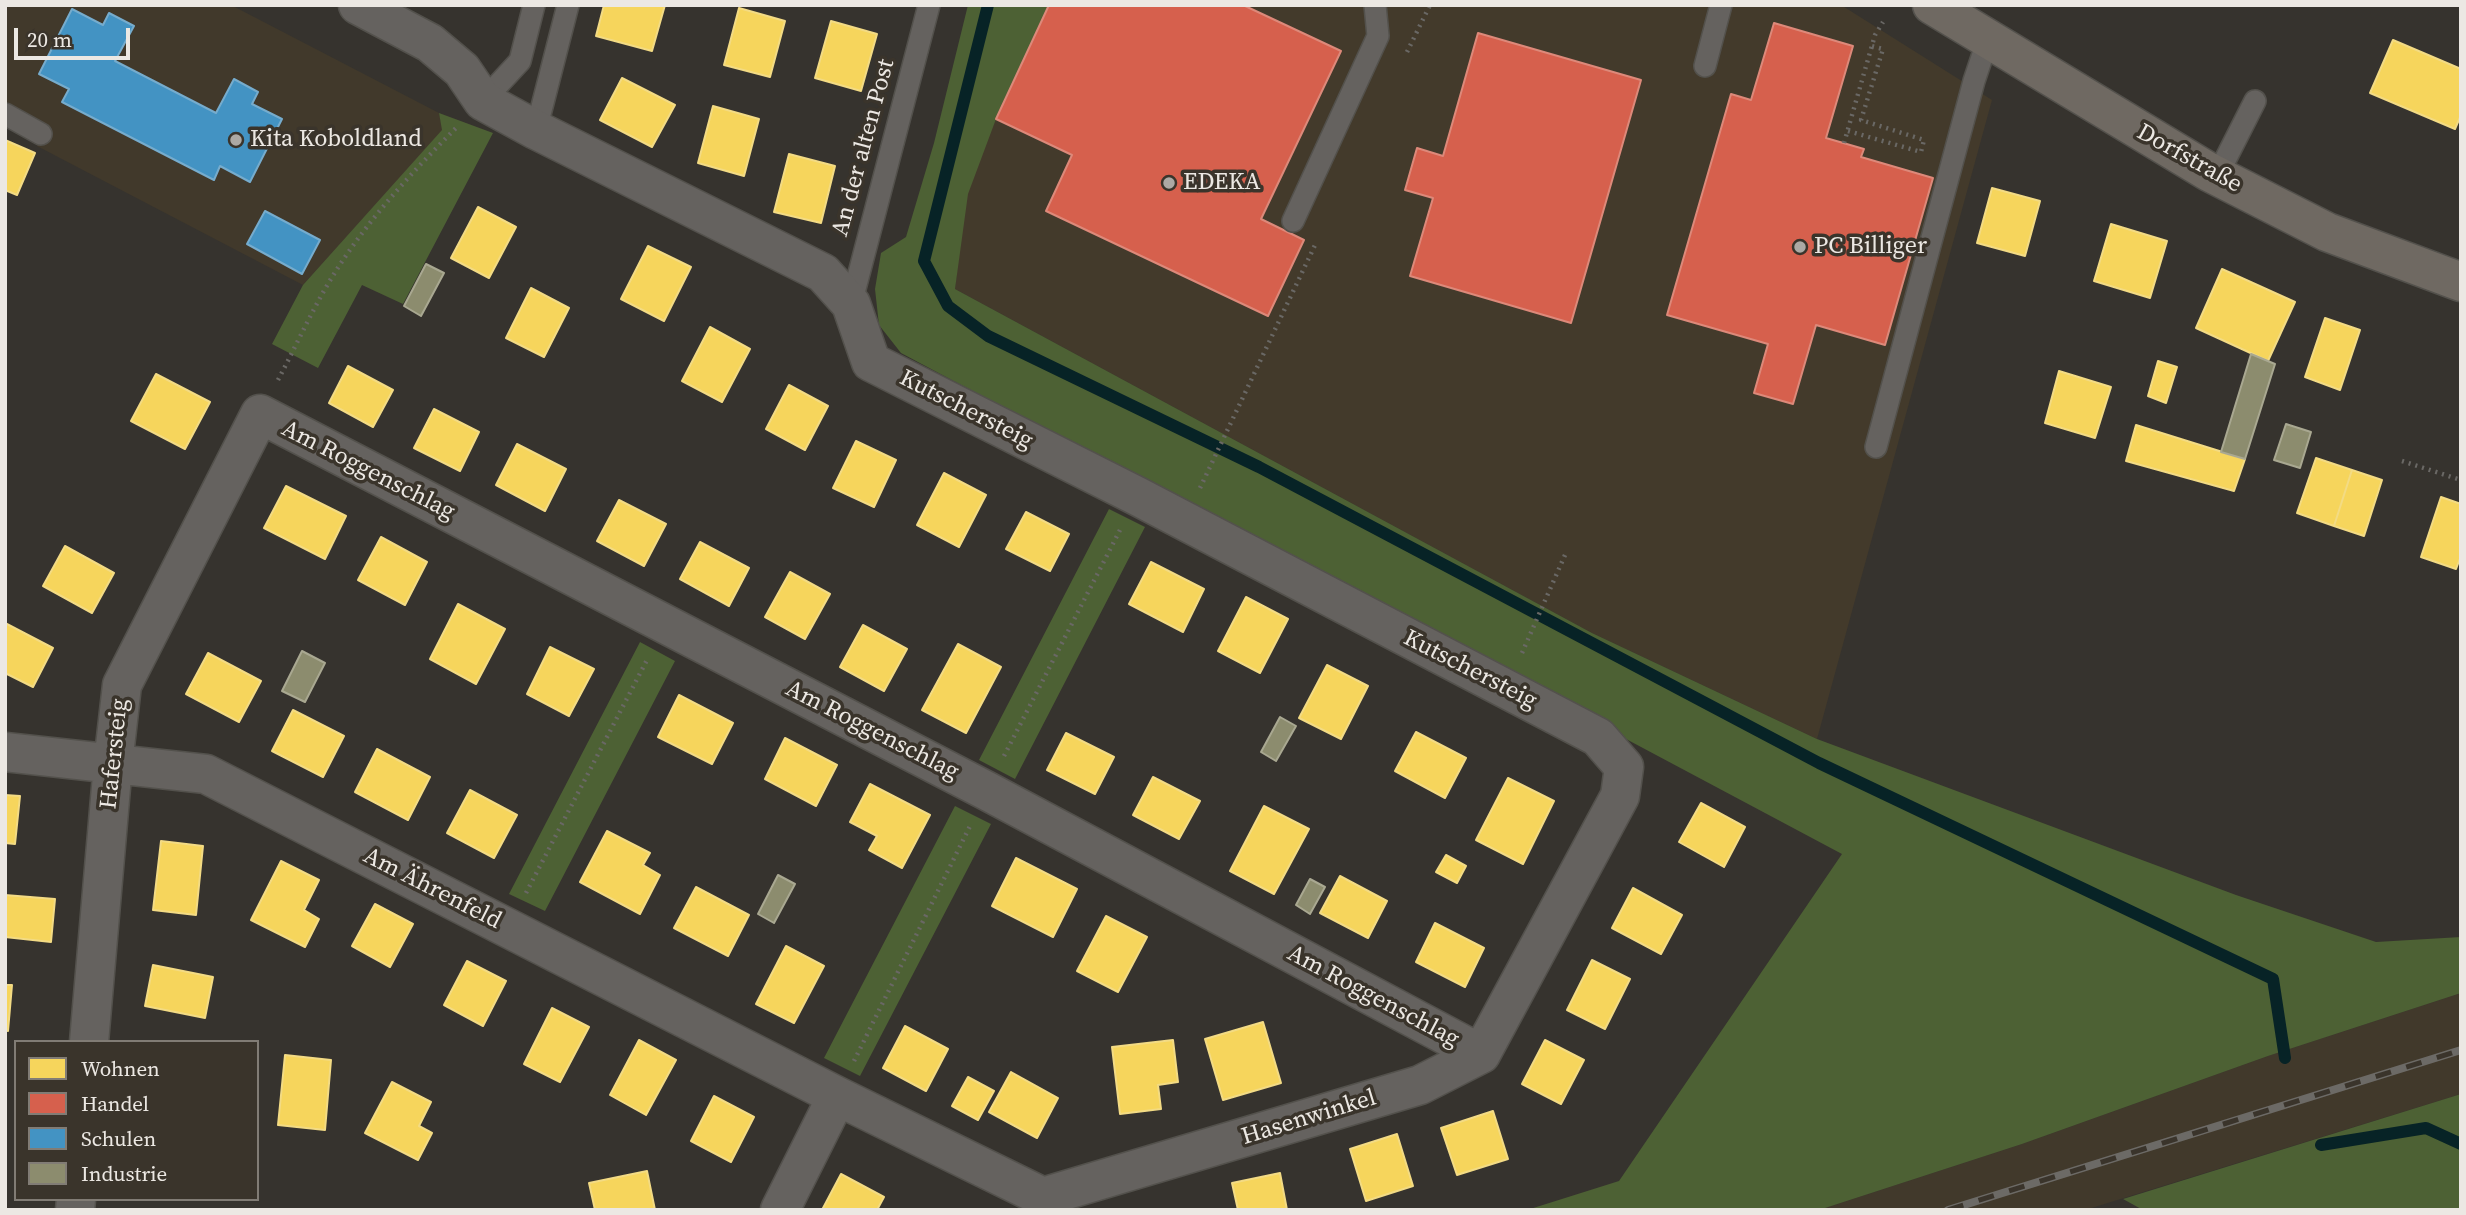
<!DOCTYPE html>
<html>
<head>
<meta charset="utf-8">
<style>
	body { margin:0 }
	#map { position:relative; width:2466px; height:1215px; overflow:hidden; background:#36332e; font-family:"Source Serif 4",serif }
	canvas { display:block }
	.frame { position:absolute; inset:0; border:7px solid #ece8e3; pointer-events:none }
	.legend { position:absolute; left:14px; top:1040px; width:245px; height:161px; box-sizing:border-box; background:#3a342b; border:2px solid #817c75; margin:0; padding:9px 12px; list-style:none; font-size:21px; color:#ece8e3 }
	.legend li { display:flex; align-items:center; gap:14px; height:35px }
	.legend b { width:35px; border:2px solid #817c75 }
	.scale { position:absolute; left:14px; top:28px; width:116px; height:32px; box-sizing:border-box; border:4px solid #ece8e3; border-top:0; padding-left:9px; font-size:21px; line-height:24px; white-space:nowrap; color:#ece8e3; -webkit-text-stroke:5px #3a342b; paint-order:stroke }
</style>
</head>
<body>
<div id="map">
<canvas width="2466" height="1215"></canvas>
<div class="frame"></div>
<ul class="legend">
<li><b style="height:19px;background:#f6d55c"></b>Wohnen</li>
<li><b style="height:19px;background:#d6604d"></b>Handel</li>
<li><b style="height:19px;background:#4393c3"></b>Schulen</li>
<li><b style="height:19px;background:#8c8c6e"></b>Industrie</li>
</ul>
<div class="scale">20 m</div>
</div>
<script>
const ctx = document.querySelector('canvas').getContext('2d');
ctx.lineJoin = 'round';
function fillPath(path, color) { ctx.fillStyle = color; ctx.fill(path, 'evenodd'); }
function strokePath(path, color, width, dash) { ctx.strokeStyle = color; ctx.lineWidth = width; ctx.lineCap = dash ? 'butt' : 'round'; ctx.setLineDash(dash || []); ctx.stroke(path); }
function write(font, color, halo, rows, align = 'center') {
  ctx.font = font + ' "Source Serif 4",serif'; ctx.lineWidth = 7; ctx.setLineDash([]); ctx.textBaseline = 'middle'; ctx.strokeStyle = halo; ctx.fillStyle = color; for (const [text, x, y, turn = 0] of rows) {
    ctx.save(); ctx.translate(x, y); ctx.rotate((+turn || 0) * Math.PI / 180); ctx.textAlign = isNaN(turn) ? turn : align; if (halo) ctx.strokeText(text, 0, 0); ctx.fillText(text, 0, 0); ctx.restore();
  }
}
fillPath(new Path2D(`
	M986,5H1841L1992,100L1817,739L1592,633L955,289Z`), '#433a2b');
fillPath(new Path2D(`
	M5,5H231L439,113L443,130L303,285L37,146L44,124L5,103Z
	M2461,993V1094L2085,1210H1819L2022,1144L2268,1056Z`), '#41392b');
fillPath(new Path2D(`
	M968,5H1049L996,119L968,194L955,289L1592,633L1817,739L2236,895L2376,942L2461,937V993L2268,1056L2022,1144L1819,1210H1527L1619,1181L1842,854L901,353L879,325L875,289L881,253L906,237L934,143Z
	M439,113L493,133L403,304L362,285L318,368L272,344L303,285L442,130Z
	M1109,509L1145,527L1015,779L979,760Z
	M640,642L675,661L545,911L509,894Z
	M955,806L991,824L860,1076L824,1058Z
	M2461,1094V1210H2143L2123,1199Z`), '#4d6134');
const homes = new Path2D(`
	M604,5H665L652,51L596,36Z
	M739,8L785,21L770,77L724,65Z
	M831,21L877,34L861,91L815,78Z
	M2393,40L2461,69V115L2455,129L2370,93Z
	M622,78L675,105L652,147L600,120Z
	M713,106L759,119L744,176L698,163Z
	M5,140L35,153L17,195L5,190Z
	M789,154L835,166L821,223L774,212Z
	M1992,188L2040,201L2025,256L1977,243Z
	M478,207L516,227L489,278L451,258Z
	M2111,224L2167,241L2150,298L2094,281Z
	M648,246L691,267L664,321L621,299Z
	M2222,269L2295,302L2268,361L2196,328Z
	M531,288L569,308L544,357L506,338Z
	M2325,318L2360,330L2340,390L2305,377Z
	M710,327L750,349L722,402L682,381Z
	M2158,361L2177,367L2166,403L2148,396Z
	M348,366L393,390L373,427L329,403Z
	M2059,371L2111,387L2095,438L2045,423Z
	M156,374L210,402L185,449L131,421Z
	M789,385L828,406L805,450L766,429Z
	M434,409L479,432L460,471L414,448Z
	M2136,425L2245,459L2234,491L2126,461Z
	M856,441L896,460L874,507L833,488Z
	M517,444L566,469L545,511L496,485Z
	M2316,458L2352,470L2334,526L2297,513Z
	M2352,470L2382,480L2364,536L2334,526Z
	M944,473L986,495L959,547L917,525Z
	M286,486L346,516L325,559L264,528Z
	M2441,497L2461,504V556L2456,569L2421,557Z
	M619,500L666,524L644,566L597,541Z
	M1026,512L1069,534L1050,571L1006,549Z
	M381,537L427,562L405,605L358,580Z
	M700,542L749,568L729,606L680,579Z
	M65,546L114,573L92,613L43,586Z
	M1151,562L1204,589L1183,632L1129,604Z
	M790,572L830,594L805,639L765,617Z
	M1246,597L1288,619L1260,673L1218,651Z
	M458,604L505,629L476,684L430,659Z
	M5,623L53,648L33,687L5,673Z
	M863,625L907,649L884,691L840,667Z
	M958,644L1001,667L966,733L922,710Z
	M550,647L594,669L569,716L527,694Z
	M208,653L261,681L239,722L186,694Z
	M1327,665L1368,686L1341,739L1299,718Z
	M679,695L733,723L712,764L658,737Z
	M293,710L344,736L323,777L272,751Z
	M1416,732L1466,758L1445,798L1395,771Z
	M1066,733L1114,757L1095,794L1047,770Z
	M785,738L837,765L816,806L765,779Z
	M377,749L430,777L408,820L355,792Z
	M1153,777L1200,801L1179,839L1133,815Z
	M1508,778L1554,801L1523,864L1476,840Z
	M870,784L930,815L902,868L869,850L877,836L850,822Z
	M470,790L517,815L494,858L447,833Z
	M5,795L20,796L15,844L5,843Z
	M1701,803L1745,827L1724,867L1679,842Z
	M1264,806L1309,829L1274,894L1230,871Z
	M607,831L650,853L643,865L660,875L640,914L580,882Z
	M161,841L203,846L196,915L153,910Z
	M1446,855L1466,866L1457,883L1436,872Z
	M1016,858L1077,889L1053,937L992,906Z
	M281,861L319,880L304,910L319,919L305,947L251,920Z
	M1340,876L1387,901L1368,938L1320,913Z
	M696,887L749,915L728,956L674,928Z
	M1633,888L1682,915L1661,954L1612,928Z
	M5,895L55,899L51,942L5,937Z
	M375,904L413,924L390,967L352,946Z
	M1106,916L1147,937L1118,992L1077,971Z
	M1435,923L1484,948L1465,987L1416,962Z
	M786,946L824,966L794,1023L756,1004Z
	M1592,960L1630,979L1605,1029L1567,1010Z
	M467,961L506,981L483,1026L444,1005Z
	M153,965L213,977L205,1018L145,1006Z
	M5,985H12L8,1031L5,1030Z
	M552,1008L589,1027L560,1082L524,1064Z
	M1263,1022L1281,1083L1223,1100L1205,1039Z
	M905,1026L948,1049L926,1091L883,1068Z
	M639,1040L676,1060L646,1115L610,1095Z
	M1173,1040L1178,1082L1158,1085L1161,1109L1120,1114L1112,1047Z
	M1545,1040L1584,1060L1561,1104L1522,1084Z
	M285,1055L331,1060L325,1130L278,1125Z
	M1011,1072L1058,1098L1037,1138L989,1112Z
	M968,1077L994,1091L978,1120L952,1106Z
	M392,1082L431,1102L419,1126L432,1133L418,1160L365,1133Z
	M714,1096L754,1117L731,1162L691,1141Z
	M1493,1111L1508,1159L1457,1175L1441,1128Z
	M1397,1134L1413,1186L1366,1201L1350,1149Z
	M647,1171L655,1210H595L589,1183Z
	M1280,1173L1287,1210H1238L1232,1183Z
	M841,1174L884,1197L877,1210H822Z`);
fillPath(homes, '#f6d55c');
strokePath(homes, '#f3db84', 2);
const shops = new Path2D(`
	M1049,5H1243L1341,51L1261,219L1304,240L1268,316L1046,211L1072,155L996,119Z
	M1774,23L1853,46L1826,138L1864,149L1861,157L1933,178L1885,345L1816,325L1793,404L1754,393L1768,344L1667,315L1731,94L1751,100Z
	M1478,33L1641,80L1571,323L1410,276L1433,198L1405,190L1417,148L1443,156Z`);
fillPath(shops, '#d6604d');
strokePath(shops, '#dd897a', 2);
const schools = new Path2D(`
	M72,9L103,25L109,13L134,26L115,61L216,113L234,79L258,92L252,104L282,119L250,182L220,166L214,180L62,102L69,89L39,74Z
	M265,211L320,240L302,274L247,244Z`);
fillPath(schools, '#4393c3');
strokePath(schools, '#76accd', 2);
const industry = new Path2D(`
	M426,264L444,273L421,316L404,306Z
	M2251,354L2275,364L2245,459L2221,452Z
	M2286,424L2311,432L2300,468L2274,460Z
	M302,651L325,663L305,702L282,691Z
	M1280,717L1296,726L1276,761L1261,752Z
	M778,875L795,884L774,923L758,914Z
	M1310,879L1325,887L1310,914L1296,905Z`);
fillPath(industry, '#8c8c6e');
strokePath(industry, '#a9a891', 2);
strokePath(new Path2D(`
	M988,5L924,261L948,306L988,336L1259,467L1819,763L2273,979L2285,1058
	M2321,1145L2426,1128L2461,1144`), '#072326', 12);
const service = new Path2D(`
	M1705,66L1721,5
	M483,101L520,61L534,5
	M5,114L41,134
	M536,130L568,5
	M2217,176L2255,101
	M1293,221L1378,36L1375,5
	M851,304L929,5
	M1876,447L1974,81L1988,39`);
const minor = new Path2D(`
	M5,752L206,774L837,1096L1043,1197L1420,1085L1481,1054L1620,796L1624,767L1598,737L1137,496L871,362L851,304L823,273L536,130L483,101L462,70L430,43L358,5
	M89,1042L113,764L122,685L260,414L987,791L1481,1054
	M75,1210L76,1199
	M780,1210L837,1096`);
const primary = new Path2D(`
	M1932,5L2209,172L2327,232L2461,282`);
strokePath(service, '#53514c', 24);
strokePath(minor, '#53514c', 41);
strokePath(primary, '#53514c', 41);
strokePath(new Path2D(`
	M1407,52L1430,5
	M1848,131L1921,152L1924,140L1861,120L1883,49L1871,46
	M1844,143L1875,35L1883,22
	M278,380C294,350 308,319 325,289C360,228 409,175 458,126
	M2402,461L2461,480
	M1200,488L1316,243
	M1522,653L1565,555
	M1004,756L1120,530
	M526,893L648,658
	M854,1061L971,824`), '#6a6865', 4.5, [2, 5]);
strokePath(service, '#65625f', 21);
strokePath(minor, '#65625f', 38);
strokePath(primary, '#6f6962', 38);
const rail = new Path2D(`
	M1948,1210L2461,1050`);
strokePath(rail, '#6c6a66', 8);
strokePath(rail, '#3a342b', 5, [16]);
for (const [x, y, r, color] of [
	[236,140,7,"#aca9a4"],
	[1169,183,7,"#aca9a4"],
	[1800,247,7,"#aca9a4"]
]) { const dot = new Path2D(); dot.arc(x, y, r, 0, 2 * Math.PI); ctx.fillStyle = color; ctx.fill(dot); strokePath(dot, '#3a342b', 2.5); }
write('24px', '#ece8e3', '#3a342b', [
	["Kita Koboldland",250,140],
	["EDEKA",1183,183],
	["PC Billiger",1814,247]
], 'left');
write('24px', '#ece8e3', '#3a342b', [
	["An der alten Post",864,148,-75],
	["Dorfstraße",2189,159,29],
	["Kutschersteig",966,410,27],
	["Am Roggenschlag",368,471,27],
	["Kutschersteig",1470,670,27],
	["Am Roggenschlag",872,731,27],
	["Hafersteig",115,754,-84],
	["Am Ährenfeld",432,889,27],
	["Am Roggenschlag",1373,997,28],
	["Hasenwinkel",1309,1118,-17]
]);
</script>
</body>
</html>
